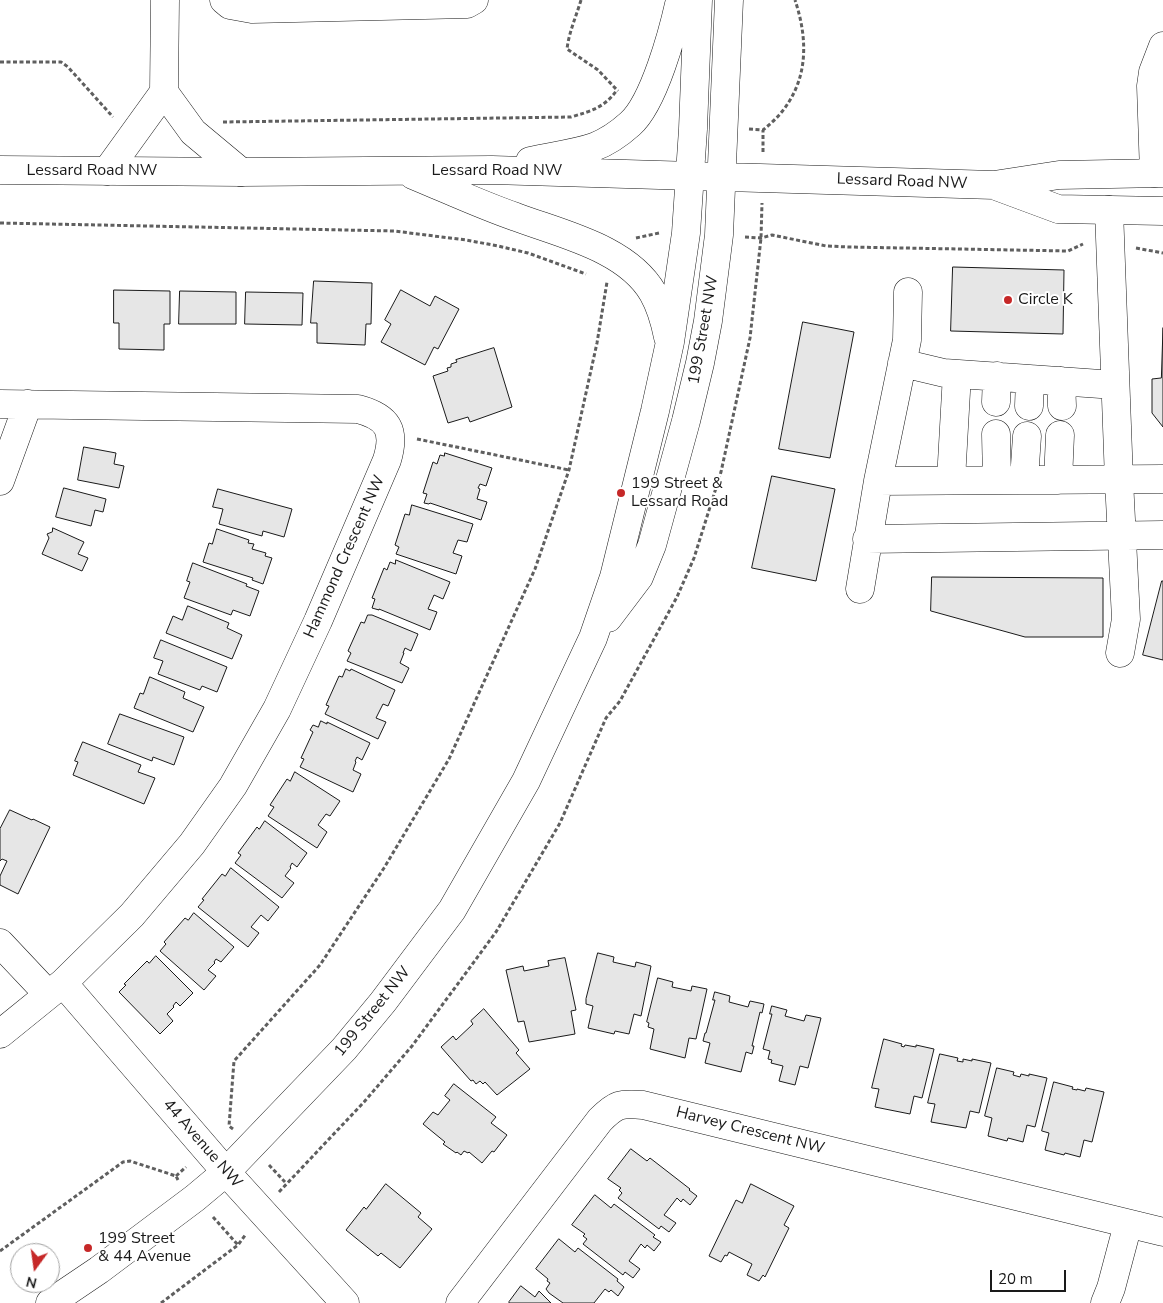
<!DOCTYPE html>
<html>
<head>
<meta charset="utf-8">
<style>
	body { margin:0 }
	#map { position:relative; width:1163px; height:1303px; overflow:hidden; background:#fff; font-family:"Nunito Sans",sans-serif }
	canvas { display:block }
	.north { position:absolute; left:10px; top:1243px; width:50px; height:50px; box-sizing:border-box; background:#fff; border:1px solid #a3a3a3; border-radius:50%; rotate:194deg; font-size:14px; font-weight:700; line-height:20px; text-align:center; color:#1a1a1a }
	.north::after { content:''; display:block; margin:auto; width:18px; height:22px; background:#c62828; clip-path:polygon(50% 0,100% 100%,50% 72%,0 100%) }
	.scale { position:absolute; left:990px; top:1270px; width:76px; height:22px; box-sizing:border-box; border:2px solid #1a1a1a; border-top:0; padding-left:6px; font-size:15px; line-height:18px; white-space:nowrap; color:#1a1a1a; -webkit-text-stroke:4px #fff; paint-order:stroke }
</style>
</head>
<body>
<div id="map">
<canvas width="1163" height="1303"></canvas>
<div class="north">N</div>
<div class="scale">20 m</div>
</div>
<script>
const ctx = document.querySelector('canvas').getContext('2d');
ctx.lineJoin = 'round';
function fillPath(path, color) { ctx.fillStyle = color; ctx.fill(path, 'evenodd'); }
function strokePath(path, color, width, dash) { ctx.strokeStyle = color; ctx.lineWidth = width; ctx.lineCap = dash ? 'butt' : 'round'; ctx.setLineDash(dash || []); ctx.stroke(path); }
function write(font, color, halo, rows, align = 'center') {
  ctx.font = font + ' "Nunito Sans",sans-serif'; ctx.lineWidth = 4; ctx.setLineDash([]); ctx.textBaseline = 'middle'; ctx.strokeStyle = halo; ctx.fillStyle = color; for (const [text, x, y, turn = 0] of rows) {
    ctx.save(); ctx.translate(x, y); ctx.rotate((+turn || 0) * Math.PI / 180); ctx.textAlign = isNaN(turn) ? turn : align; if (halo) ctx.strokeText(text, 0, 0); ctx.fillText(text, 0, 0); ctx.restore();
  }
}
const building = new Path2D(`
	M953,267L1064,270L1063,334L951,331Z
	M314,281L372,283L371,324H366L365,345L317,343V323H311Z
	M114,290L170,291V324H164V350L119,349V323H114Z
	M401,290L430,306L435,296L459,309L438,349L434,347L425,365L381,342L391,324L385,320Z
	M180,291L236,292V324H179Z
	M246,292L303,293L302,325L245,324Z
	M803,322L854,332L830,458L779,449Z
	M1163,328V427L1152,413V379L1161,378Z
	M494,348L512,407L470,422L468,417L448,423L433,376L448,371L447,368L451,367V364L457,362L456,360Z
	M84,447L116,453L114,464L124,466L119,488L78,480Z
	M445,453L492,468L486,486L480,484L478,488L480,489L477,499L487,502L481,520L430,503L429,504L424,503L427,494L423,493L433,462L437,464L440,455L444,456Z
	M772,476L835,489L816,581L752,568Z
	M64,488L106,499L103,512L95,510L91,526L56,517Z
	M218,489L292,509L284,537L263,531L262,536L219,524L223,509L213,507Z
	M412,505L473,524L467,542L458,540L453,553L462,556L456,574L396,554L399,547L395,545L405,514L409,515Z
	M53,528L84,542L78,554L88,558L82,571L42,554L49,538L47,534L52,532Z
	M217,529L249,540L248,543L254,544L252,549L266,553L265,556L272,558L263,584L252,580L253,578L203,562L209,543L212,544Z
	M396,560L450,582L443,599L434,595L428,609L437,612L430,630L379,609V610L372,608L375,599L372,598L384,568L387,570L390,562L395,564Z
	M193,563L247,584L246,586L259,591L250,616L233,610L231,615L184,598L190,582L187,581Z
	M932,577L1103,578V637H1025L931,611Z
	M1162,581H1163V660L1143,655Z
	M188,606L229,623L227,628L242,635L232,659L166,633L173,616L182,620Z
	M368,615H372L418,634L411,651L405,648L403,653H404L400,663L409,668L402,683L347,661L351,653L348,651L361,622L364,623Z
	M161,640L227,667L217,692L202,686L200,690L158,674L163,661L154,658Z
	M346,669L350,671L351,669L395,690L388,706L383,704L376,718L386,722L378,739L325,714L329,706L326,705L339,676L342,677Z
	M150,677L185,692L183,698L204,707L193,732L134,708L140,693L143,694Z
	M120,714L184,737L174,765L153,757L152,761L108,744Z
	M321,721L327,724V722L370,743L362,760L357,757L355,761L356,762L353,770L361,774L353,792L300,767L304,759L301,758L313,732L310,730L313,725L318,727Z
	M83,742L141,765L138,772L155,778L144,804L73,775L78,762L75,761Z
	M295,772L340,801L330,816L326,814L318,825L327,832L317,848L268,816L274,807L270,805L287,779L290,781Z
	M10,810L32,820L33,819L50,827L18,894L0,885V876L7,861L2,859L0,861V829Z
	M265,821L307,853L297,867L292,863L290,867L291,868L285,876L294,883L282,898L235,863L241,855L238,853L257,827L259,829Z
	M231,868L279,907L268,921L261,915L251,927L259,933L248,947L198,907L204,900L202,899L222,874L225,876Z
	M194,913L234,947L221,962L216,959L214,962L215,963L208,970L216,976L204,990L160,951L166,944L164,942L185,918L188,920Z
	M598,953L614,957L613,962L635,967L636,962L651,966L641,1016L634,1014L629,1034L615,1031L614,1034L588,1028L593,1006L586,1004V999Z
	M156,956L193,993L180,1006L176,1002L173,1006L174,1007L167,1014L173,1021L160,1034L119,992L126,985L124,984L147,961L149,963Z
	M565,958L576,1010L571,1011L575,1034L529,1042L524,1021L518,1022L506,970L523,966L524,971L549,966L548,961Z
	M658,978L673,982L672,987L691,991L692,986L707,989L696,1039L689,1038L685,1058L650,1049L654,1029L648,1027L649,1023L647,1022Z
	M715,992L730,996L729,1002L748,1007L750,1001L764,1004L762,1013L760,1012L752,1046H754L752,1054L746,1052L741,1072L705,1063L710,1043L703,1041L705,1033H706L715,1000H713Z
	M772,1006L787,1010L785,1016L804,1021L806,1015L821,1018L808,1068L800,1066L795,1085L779,1081L783,1066L771,1063L772,1060L768,1059L770,1051L763,1049L772,1014H770Z
	M484,1009L519,1050L516,1053L530,1069L497,1095L485,1082L483,1084L480,1081L476,1084L473,1080L471,1081L441,1047L453,1036L456,1040L473,1024L471,1021Z
	M884,1039L902,1044L901,1046L904,1047L905,1045L916,1047V1045L934,1049L922,1098L914,1096L910,1114L875,1107L879,1089L872,1088Z
	M940,1054L958,1058L957,1061L963,1062V1059L972,1061V1059L991,1063L979,1113L970,1111L966,1128L931,1122L935,1104L928,1103Z
	M997,1068L1014,1072L1013,1075L1020,1077L1021,1074L1029,1076V1074L1047,1078L1035,1127L1027,1125L1023,1142L1008,1138L1007,1141L988,1136L992,1118L985,1116Z
	M1054,1082L1073,1087L1072,1089L1077,1090V1089L1085,1091L1086,1088L1104,1092L1092,1142L1084,1140L1080,1157L1065,1153L1064,1155L1045,1150L1049,1133L1042,1131Z
	M454,1084L496,1117L491,1123L507,1135L494,1152L492,1151L482,1163L469,1152L468,1153L464,1151L461,1155L457,1152L456,1153L443,1144L445,1142L423,1124L433,1112L438,1115L450,1100L445,1096Z
	M631,1149L647,1161L650,1158L690,1189L689,1190L697,1196L690,1205L683,1199L681,1202L677,1198L664,1215L676,1223L669,1232L661,1226L659,1229L618,1198L622,1193L619,1190L621,1188L608,1179Z
	M386,1184L421,1213L418,1217L432,1229L400,1268L381,1253L378,1256L346,1230L364,1207L366,1209Z
	M751,1184L794,1206L784,1225L789,1228L765,1277L763,1275L759,1281L747,1275L752,1264L729,1252L727,1256L725,1255L721,1262L709,1256L736,1200L742,1203Z
	M595,1195L611,1208L614,1204L655,1235L653,1237L661,1242L654,1251L647,1245L645,1248L641,1244L629,1261L640,1269L633,1278L625,1272L623,1275L583,1244L587,1239L583,1236L585,1234L572,1225Z
	M559,1239L575,1252L578,1248L618,1279L617,1281L624,1287L618,1296L611,1290L609,1292L605,1289L594,1303H563L549,1293L546,1289L550,1283L547,1281L548,1279L536,1269Z
	M521,1286L535,1297L539,1291L551,1303H509V1302Z`);
fillPath(building, '#e6e6e6');
strokePath(building, '#1a1a1a', 1);
const minor = new Path2D(`
	M224,0L230,5L252,9L467,4L474,0
	M164,92L193,132L241,172
	M107,171L164,92L165,0
	M1154,173L1151,86L1153,72L1163,46
	M1109,210L1119,480L1126,619L1120,653
	M902,363L944,373L1115,385
	M1061,381L1062,406
	M996,402L997,376
	M0,404L358,409C388,417 396,430 387,460L318,621L277,709L233,786L192,844L132,915L63,983L0,1034
	M1029,406L1030,379
	M996,434L997,480
	M951,480L957,374
	M1024,480L1027,436
	M1058,480L1060,435
	M0,481L28,404
	M878,481L1163,479
	M867,539L1163,535
	M860,589L878,481L907,340L908,292
	M0,943L48,994
	M63,983L226,1172L345,1303
	M460,1303L600,1120C616,1104 620,1103 643,1105L1163,1232
	M1105,1303L1111,1288L1128,1224`);
const major = new Path2D(`
	M530,161C551,156 574,154 594,147C607,142 620,133 630,124C654,103 673,32 680,0
	M0,170L241,172L492,170L994,185L1059,175L1163,173
	M413,175C447,189 481,205 516,217C561,234 627,248 653,293C661,307 665,322 668,337
	M996,186L1058,209L1163,211
	M608,618L639,577L652,545L686,421L700,363L708,321L719,235L729,0
	M50,1303L99,1270L195,1198L226,1172L344,1049L383,1002L452,910L526,781L593,638L614,577L655,411L670,342L686,233L693,129L698,0`);
strokePath(minor, '#1a1a1a', 29);
strokePath(major, '#1a1a1a', 29);
strokePath(new Path2D(`
	M581,0C576,17 569,32 567,49L598,70L618,91
	M0,62H61L68,67L113,117
	M223,122L571,117C591,111 604,108 617,90
	M749,129L763,130C769,125 775,120 780,114C809,80 808,39 795,0
	M763,152V130
	M0,223L394,231L466,240L498,246L528,253L586,274
	M745,237L761,238L772,235L826,246L849,247L1068,251L1083,244
	M636,238L659,233
	M1136,248L1163,253
	M417,439L569,470
	M233,1129L229,1126L234,1061L320,965L384,868L449,759L535,569L569,470L597,343L607,282
	M269,1165L285,1182
	M176,1176L186,1167
	M279,1192L364,1102L412,1046L496,932L560,823L606,718L620,701L677,597L694,558L721,472L750,338L761,238L762,203
	M213,1217L238,1245
	M0,1251L123,1162L130,1161L176,1176L178,1180
	M161,1303L238,1245L246,1234`), '#5f5f5f', 3, [4, 2.5]);
strokePath(minor, '#fff', 28);
strokePath(major, '#fff', 28);
for (const [x, y, r, color] of [
	[1008,300,5,"#c62828"],
	[621,493,5,"#c62828"],
	[88,1248,5,"#c62828"]
]) { const dot = new Path2D(); dot.arc(x, y, r, 0, 2 * Math.PI); ctx.fillStyle = color; ctx.fill(dot); strokePath(dot, '#fff', 2); }
write('16px', '#1a1a1a', '#fff', [
	["Lessard Road NW",92,171],
	["Lessard Road NW",497,171],
	["Lessard Road NW",902,182,2],
	["199 Street NW",704,330,-80],
	["Hammond Crescent NW",345,557,-66],
	["199 Street NW",373,1012,-51],
	["Harvey Crescent NW",750,1131,14],
	["44 Avenue NW",202,1144,49]
]);
write('16px', '#1a1a1a', '#fff', [
	["Circle K",1018,300],
	["199 Street &",631,484],
	["Lessard Road",631,502],
	["199 Street",98,1239],
	["& 44 Avenue",98,1257]
], 'left');
</script>
</body>
</html>
